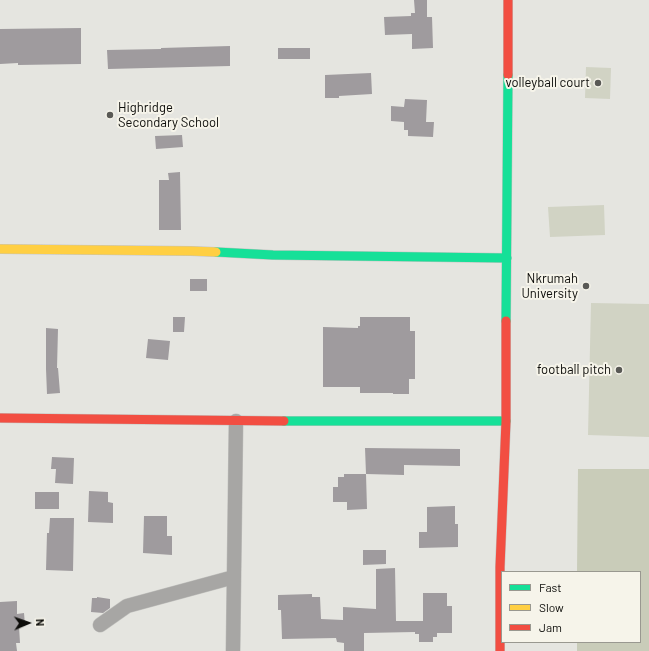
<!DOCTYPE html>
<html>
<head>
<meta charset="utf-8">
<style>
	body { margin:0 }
	#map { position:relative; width:649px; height:651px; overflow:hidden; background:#e5e5e0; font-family:Barlow,sans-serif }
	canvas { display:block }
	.legend { position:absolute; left:501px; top:571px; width:140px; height:72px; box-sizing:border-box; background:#f6f4ea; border:1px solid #999890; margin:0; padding:5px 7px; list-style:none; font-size:12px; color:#0d0d0a }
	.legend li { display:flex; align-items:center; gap:8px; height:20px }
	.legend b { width:20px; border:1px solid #999890 }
	.north { position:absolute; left:8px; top:603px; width:40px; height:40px; -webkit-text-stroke:3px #f6f4ea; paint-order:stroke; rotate:88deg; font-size:11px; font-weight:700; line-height:16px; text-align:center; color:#0d0d0a }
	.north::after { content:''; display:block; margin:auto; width:14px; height:18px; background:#0d0d0a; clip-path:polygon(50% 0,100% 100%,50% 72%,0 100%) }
</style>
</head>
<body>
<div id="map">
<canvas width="649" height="651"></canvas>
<ul class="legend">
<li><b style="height:5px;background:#16e098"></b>Fast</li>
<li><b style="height:5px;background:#ffcf43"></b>Slow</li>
<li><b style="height:5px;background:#f24e42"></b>Jam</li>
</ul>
<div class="north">N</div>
</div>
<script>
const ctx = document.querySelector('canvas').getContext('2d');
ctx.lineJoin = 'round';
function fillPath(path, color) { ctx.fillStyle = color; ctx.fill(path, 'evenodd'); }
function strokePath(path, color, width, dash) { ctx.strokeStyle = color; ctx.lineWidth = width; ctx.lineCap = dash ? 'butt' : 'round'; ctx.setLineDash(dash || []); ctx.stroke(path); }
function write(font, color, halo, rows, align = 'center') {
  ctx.font = font + ' Barlow,sans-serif'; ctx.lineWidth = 4; ctx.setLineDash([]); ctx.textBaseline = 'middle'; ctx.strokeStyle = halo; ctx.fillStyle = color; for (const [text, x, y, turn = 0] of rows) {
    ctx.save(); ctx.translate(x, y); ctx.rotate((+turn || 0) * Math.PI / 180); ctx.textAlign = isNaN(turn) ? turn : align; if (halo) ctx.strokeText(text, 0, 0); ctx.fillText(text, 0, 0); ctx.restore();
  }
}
fillPath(new Path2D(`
	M586,67L611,68L610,99L585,98Z
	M604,205L605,235L550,237L548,207Z
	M591,303L649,304V437L588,435Z`), '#d1d3c4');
fillPath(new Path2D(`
	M578,469H649V651H577V642H640V572H577Z`), '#c9ccb9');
fillPath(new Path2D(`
	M414,0H427V17H432L433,48L412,49V34L385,35L384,17L411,16V13H415Z
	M81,28V64L18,65V63L0,64V29Z
	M230,46V66L108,69L107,50L161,49V48Z
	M278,48H310V59H278Z
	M371,73L372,94L339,96V98H325V75Z
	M405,99L427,100L426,122H434L433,137L408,136V130H404V122L391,121V106L404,107Z
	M182,135L183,147L156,149L155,136Z
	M180,172L181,230H159V180H169L168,173Z
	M190,279H207V291H190Z
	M173,317H185L184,332H173Z
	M360,317H410V331H415V379H409V394H393V393H360V387H323V327L358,328V326H360Z
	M46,328L58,329L57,368H58L60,393L47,394L46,369Z
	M148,339L170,341L168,360L146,358Z
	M365,448L460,449V466L404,465V475L366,474L367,509L347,510V502H333V487H338V477H344V474H366Z
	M52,457L74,458L73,484L55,483L56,469H51Z
	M89,491L108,492V502L113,503V523L88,522Z
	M35,492H59V509H35Z
	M455,506V524H458V547L419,548V532H427V507Z
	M144,516H167V536H172V555L143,553Z
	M50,518H74L73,571L46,570L47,533H49Z
	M363,550H386V564L363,565Z
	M395,568L396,621H423V593H447V606H452V633H437V637H433V642H419V634H415V632L364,633V651H344V643L337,642L336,638L282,639L281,610H278V595L312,594V597H320L321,619L343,620V607L376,609V569Z
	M97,597L110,599V608L103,613L91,612L92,598H97Z
	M17,601V614L24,613L25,625L19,626L20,643H16L17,651H0V602Z`), '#9f9b9e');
const street = new Path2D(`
	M100,625L127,606L234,577
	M233,651L236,421`);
const fast = new Path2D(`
	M216,252L273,255L507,258
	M506,321L508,75
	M284,421H506`);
const slow = new Path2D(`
	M0,249L191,251L216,252`);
const jam = new Path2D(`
	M508,75V0
	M0,418L284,421
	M500,651V567L506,421V321`);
strokePath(street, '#c2c2bf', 15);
strokePath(fast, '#c2c2bf', 10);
strokePath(slow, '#c2c2bf', 10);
strokePath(jam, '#c2c2bf', 10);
strokePath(street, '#a7a6a4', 14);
strokePath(fast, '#16e098', 9);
strokePath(slow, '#ffcf43', 9);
strokePath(jam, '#f24e42', 9);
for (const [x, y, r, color] of [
	[598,83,4,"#595955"],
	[110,115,4,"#595955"],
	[586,286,4,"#595955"],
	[619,370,4,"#595955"]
]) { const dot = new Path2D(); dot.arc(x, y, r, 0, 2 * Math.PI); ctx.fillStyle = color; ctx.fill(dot); strokePath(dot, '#f6f4ea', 1.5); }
write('13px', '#0d0d0a', '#f6f4ea', [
	["volleyball court",590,83],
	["Highridge",118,108,"left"],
	["Secondary School",118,123,"left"],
	["Nkrumah",578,279],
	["University",578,294],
	["football pitch",611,370]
], 'right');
</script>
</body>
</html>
